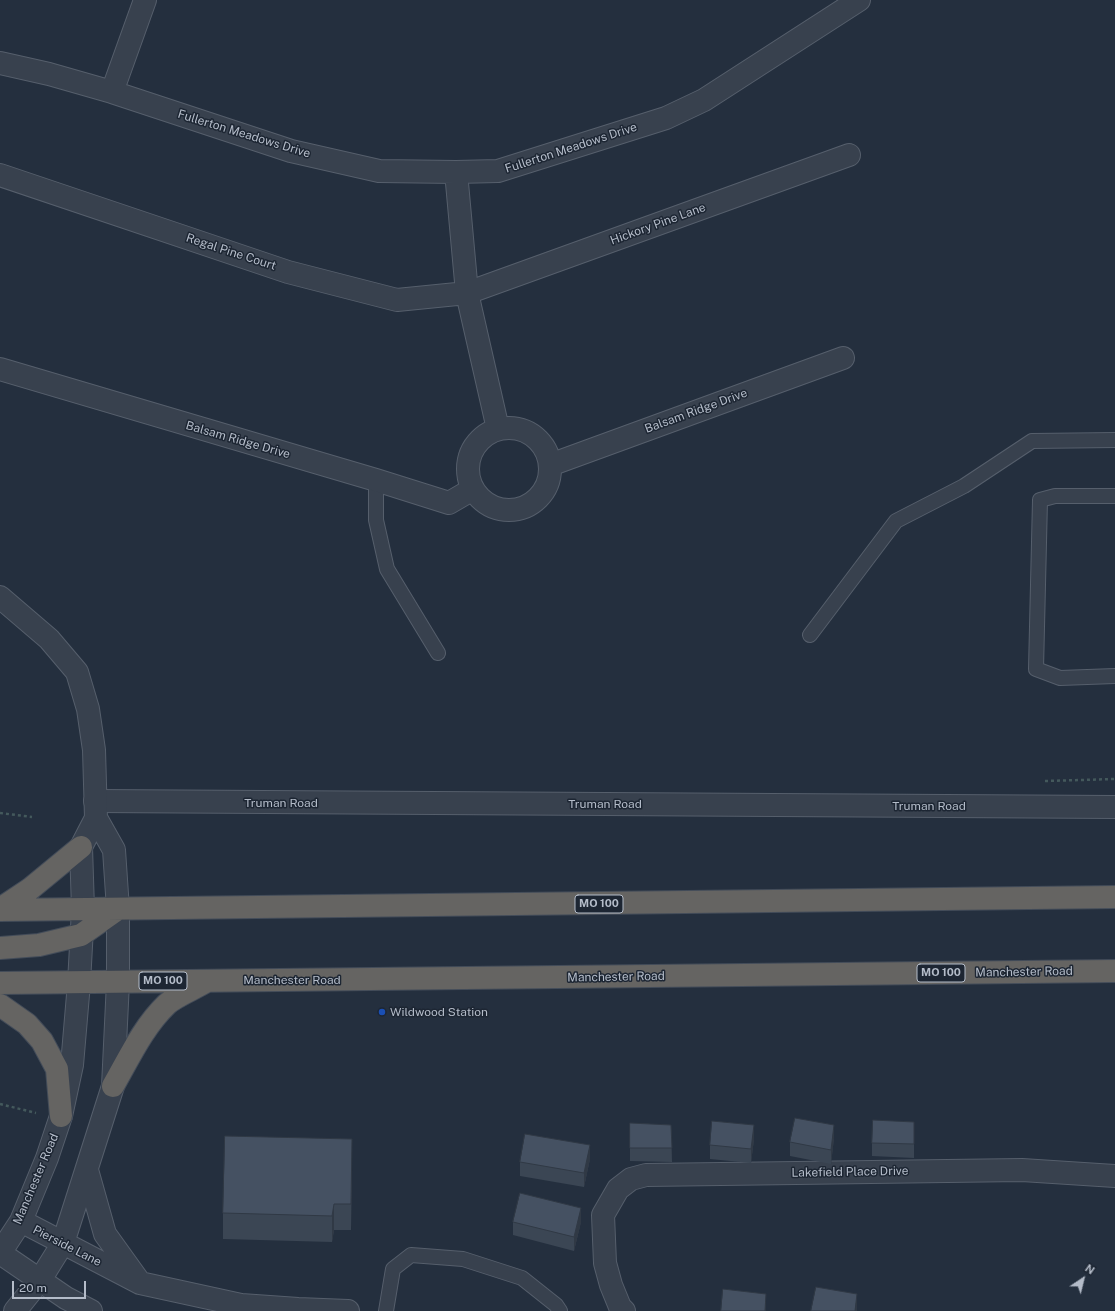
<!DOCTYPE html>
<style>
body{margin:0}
#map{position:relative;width:1115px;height:1311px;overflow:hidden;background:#242f3e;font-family:"Public Sans",sans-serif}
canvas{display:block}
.north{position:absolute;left:1063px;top:1259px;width:40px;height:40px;-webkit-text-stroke:3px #1d2633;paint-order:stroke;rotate:35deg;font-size:11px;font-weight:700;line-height:16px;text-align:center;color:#b4bcc9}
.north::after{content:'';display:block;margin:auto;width:14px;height:18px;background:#b4bcc9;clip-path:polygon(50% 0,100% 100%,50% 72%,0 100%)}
.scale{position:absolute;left:12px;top:1281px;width:74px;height:18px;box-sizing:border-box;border:2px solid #b4bcc9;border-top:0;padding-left:5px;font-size:12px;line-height:14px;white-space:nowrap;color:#b4bcc9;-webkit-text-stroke:3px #1d2633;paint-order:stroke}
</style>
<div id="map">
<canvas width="1115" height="1311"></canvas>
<div class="north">N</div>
<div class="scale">20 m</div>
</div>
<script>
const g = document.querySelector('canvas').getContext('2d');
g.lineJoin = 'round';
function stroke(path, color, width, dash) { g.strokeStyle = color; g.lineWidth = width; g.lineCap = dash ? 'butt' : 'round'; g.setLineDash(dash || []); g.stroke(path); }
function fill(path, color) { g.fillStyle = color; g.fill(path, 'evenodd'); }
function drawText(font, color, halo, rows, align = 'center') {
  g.font = font + ' "Public Sans",sans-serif'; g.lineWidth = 3; g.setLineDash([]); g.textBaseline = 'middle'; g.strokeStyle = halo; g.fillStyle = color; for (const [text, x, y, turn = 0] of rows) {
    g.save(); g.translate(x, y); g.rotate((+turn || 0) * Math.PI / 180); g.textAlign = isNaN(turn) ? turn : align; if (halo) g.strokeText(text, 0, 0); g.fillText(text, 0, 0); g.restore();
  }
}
const service = new Path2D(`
 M376 480V520L387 569 438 653
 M1115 496H1055L1040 500 1036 669 1060 678 1115 676
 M810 635 896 521 964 486 1032 441 1115 440
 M386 1311 393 1269 411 1255 463 1259 522 1278 556 1305 560 1311`);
const minor = new Path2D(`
 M0 63 49 74 112 92 291 151 379 171 456 172 498 171 666 118 704 100 859 0
 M112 92 145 0
 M456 172 467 293 498 429
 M0 175 288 272 397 300 467 293 849 155
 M0 369 376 480 449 503 473 489
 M468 469a41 41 0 1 1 82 0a41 41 0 1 1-82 0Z
 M550 465 843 358
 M95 801 1115 807
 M624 1311 620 1307 611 1285 605 1263 603 1215 618 1189 631 1179 646 1175 1022 1170 1115 1176`);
const tertiary = new Path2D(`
 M0 597 49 639 77 672 88 709 94 750 96 818 114 850 118 909V982L113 1086 63 1243 40 1280 15 1311
 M87 1170 105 1234 138 1280
 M21 1221 140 1283 241 1305 298 1309 348 1311
 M0 1253 21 1221 47 1158 61 1116 72 1065 79 983 83 909 81 847 96 818
 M0 1253 66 1298 91 1311`);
const trunk = new Path2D(`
 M0 909 30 889 81 847
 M0 910 1115 897
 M0 948 39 945 81 935 118 909
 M0 983 1115 971
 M0 1005 27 1024 42 1041 57 1069 61 1116
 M113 1086C129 1058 143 1027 167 1004 176 996 196 988 207 981`);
stroke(service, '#565f6c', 16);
stroke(minor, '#565f6c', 24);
stroke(tertiary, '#565f6c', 24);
stroke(trunk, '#434c59', 24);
stroke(new Path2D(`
 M1045 781 1115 779
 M0 813 32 817
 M0 1104 36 1113`), '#44595c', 2.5, [3, 3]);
stroke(service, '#38414e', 14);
stroke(minor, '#38414e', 22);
stroke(tertiary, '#38414e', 22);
stroke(trunk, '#656462', 22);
fill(new Path2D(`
 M630 1123 671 1125 672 1162 630 1161Z
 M914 1136V1158L872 1156V1143Z
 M834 1138 831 1164 790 1156V1142Z
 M754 1139 751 1163 710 1159V1145Z
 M590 1159 584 1187 520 1176V1162Z
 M352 1165 351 1230H334L332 1242 223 1239V1213Z
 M513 1222H581L574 1251 513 1235Z`), '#3b4654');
fill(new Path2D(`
 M754 1125V1139L751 1163V1149Z
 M834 1125V1138L831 1164V1150Z
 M352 1139V1165L351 1230V1204Z
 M590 1145V1159L584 1187V1173Z
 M334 1204V1230L332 1242V1216Z
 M581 1208V1222L574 1251V1237Z
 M766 1294V1311H765Z
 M857 1294V1311H855Z`), '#303945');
const building = new Path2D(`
 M795 1118 834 1125 831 1150 790 1142Z
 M873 1120 914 1122V1144L872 1143Z
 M712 1121 754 1125 751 1149 710 1145Z
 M630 1123 671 1125 672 1148H630Z
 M525 1134 590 1145 584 1173 520 1162Z
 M225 1136 352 1139 351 1204H334L332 1216 223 1213Z
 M520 1193 581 1208 574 1237 513 1222Z
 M816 1287 857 1294 855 1311H811Z
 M723 1289 766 1294 765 1311H721Z`);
fill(building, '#455162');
stroke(building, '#303945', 1);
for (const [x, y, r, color] of [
 [382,1012,4,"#1a4fb4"]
]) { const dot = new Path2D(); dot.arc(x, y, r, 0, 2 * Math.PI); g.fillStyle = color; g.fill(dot); stroke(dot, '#1d2633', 1.5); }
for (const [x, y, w] of [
 [599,904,48],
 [941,973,48],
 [163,981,48]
]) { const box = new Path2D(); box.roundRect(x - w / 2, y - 9, w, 18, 3); g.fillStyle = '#1d2633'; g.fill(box); stroke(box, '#b4bcc9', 1); }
drawText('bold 11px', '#b4bcc9', null, [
 ["MO 100",599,904],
 ["MO 100",941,973],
 ["MO 100",163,981]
]);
drawText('12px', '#b4bcc9', '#1d2633', [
 ["Fullerton Meadows Drive",244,134,17],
 ["Fullerton Meadows Drive",571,148,-18],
 ["Hickory Pine Lane",658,224,-20],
 ["Regal Pine Court",231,252,18],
 ["Balsam Ridge Drive",696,411,-20],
 ["Balsam Ridge Drive",238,440,16],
 ["Truman Road",281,803],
 ["Truman Road",605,804],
 ["Truman Road",929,806],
 ["Manchester Road",1024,972,-1],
 ["Manchester Road",616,977,-1],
 ["Manchester Road",292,980],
 ["Lakefield Place Drive",850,1172,-1],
 ["Manchester Road",36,1179,-67],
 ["Pierside Lane",67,1246,27]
]);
drawText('12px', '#b4bcc9', '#1d2633', [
 ["Wildwood Station",390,1012]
], 'left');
</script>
